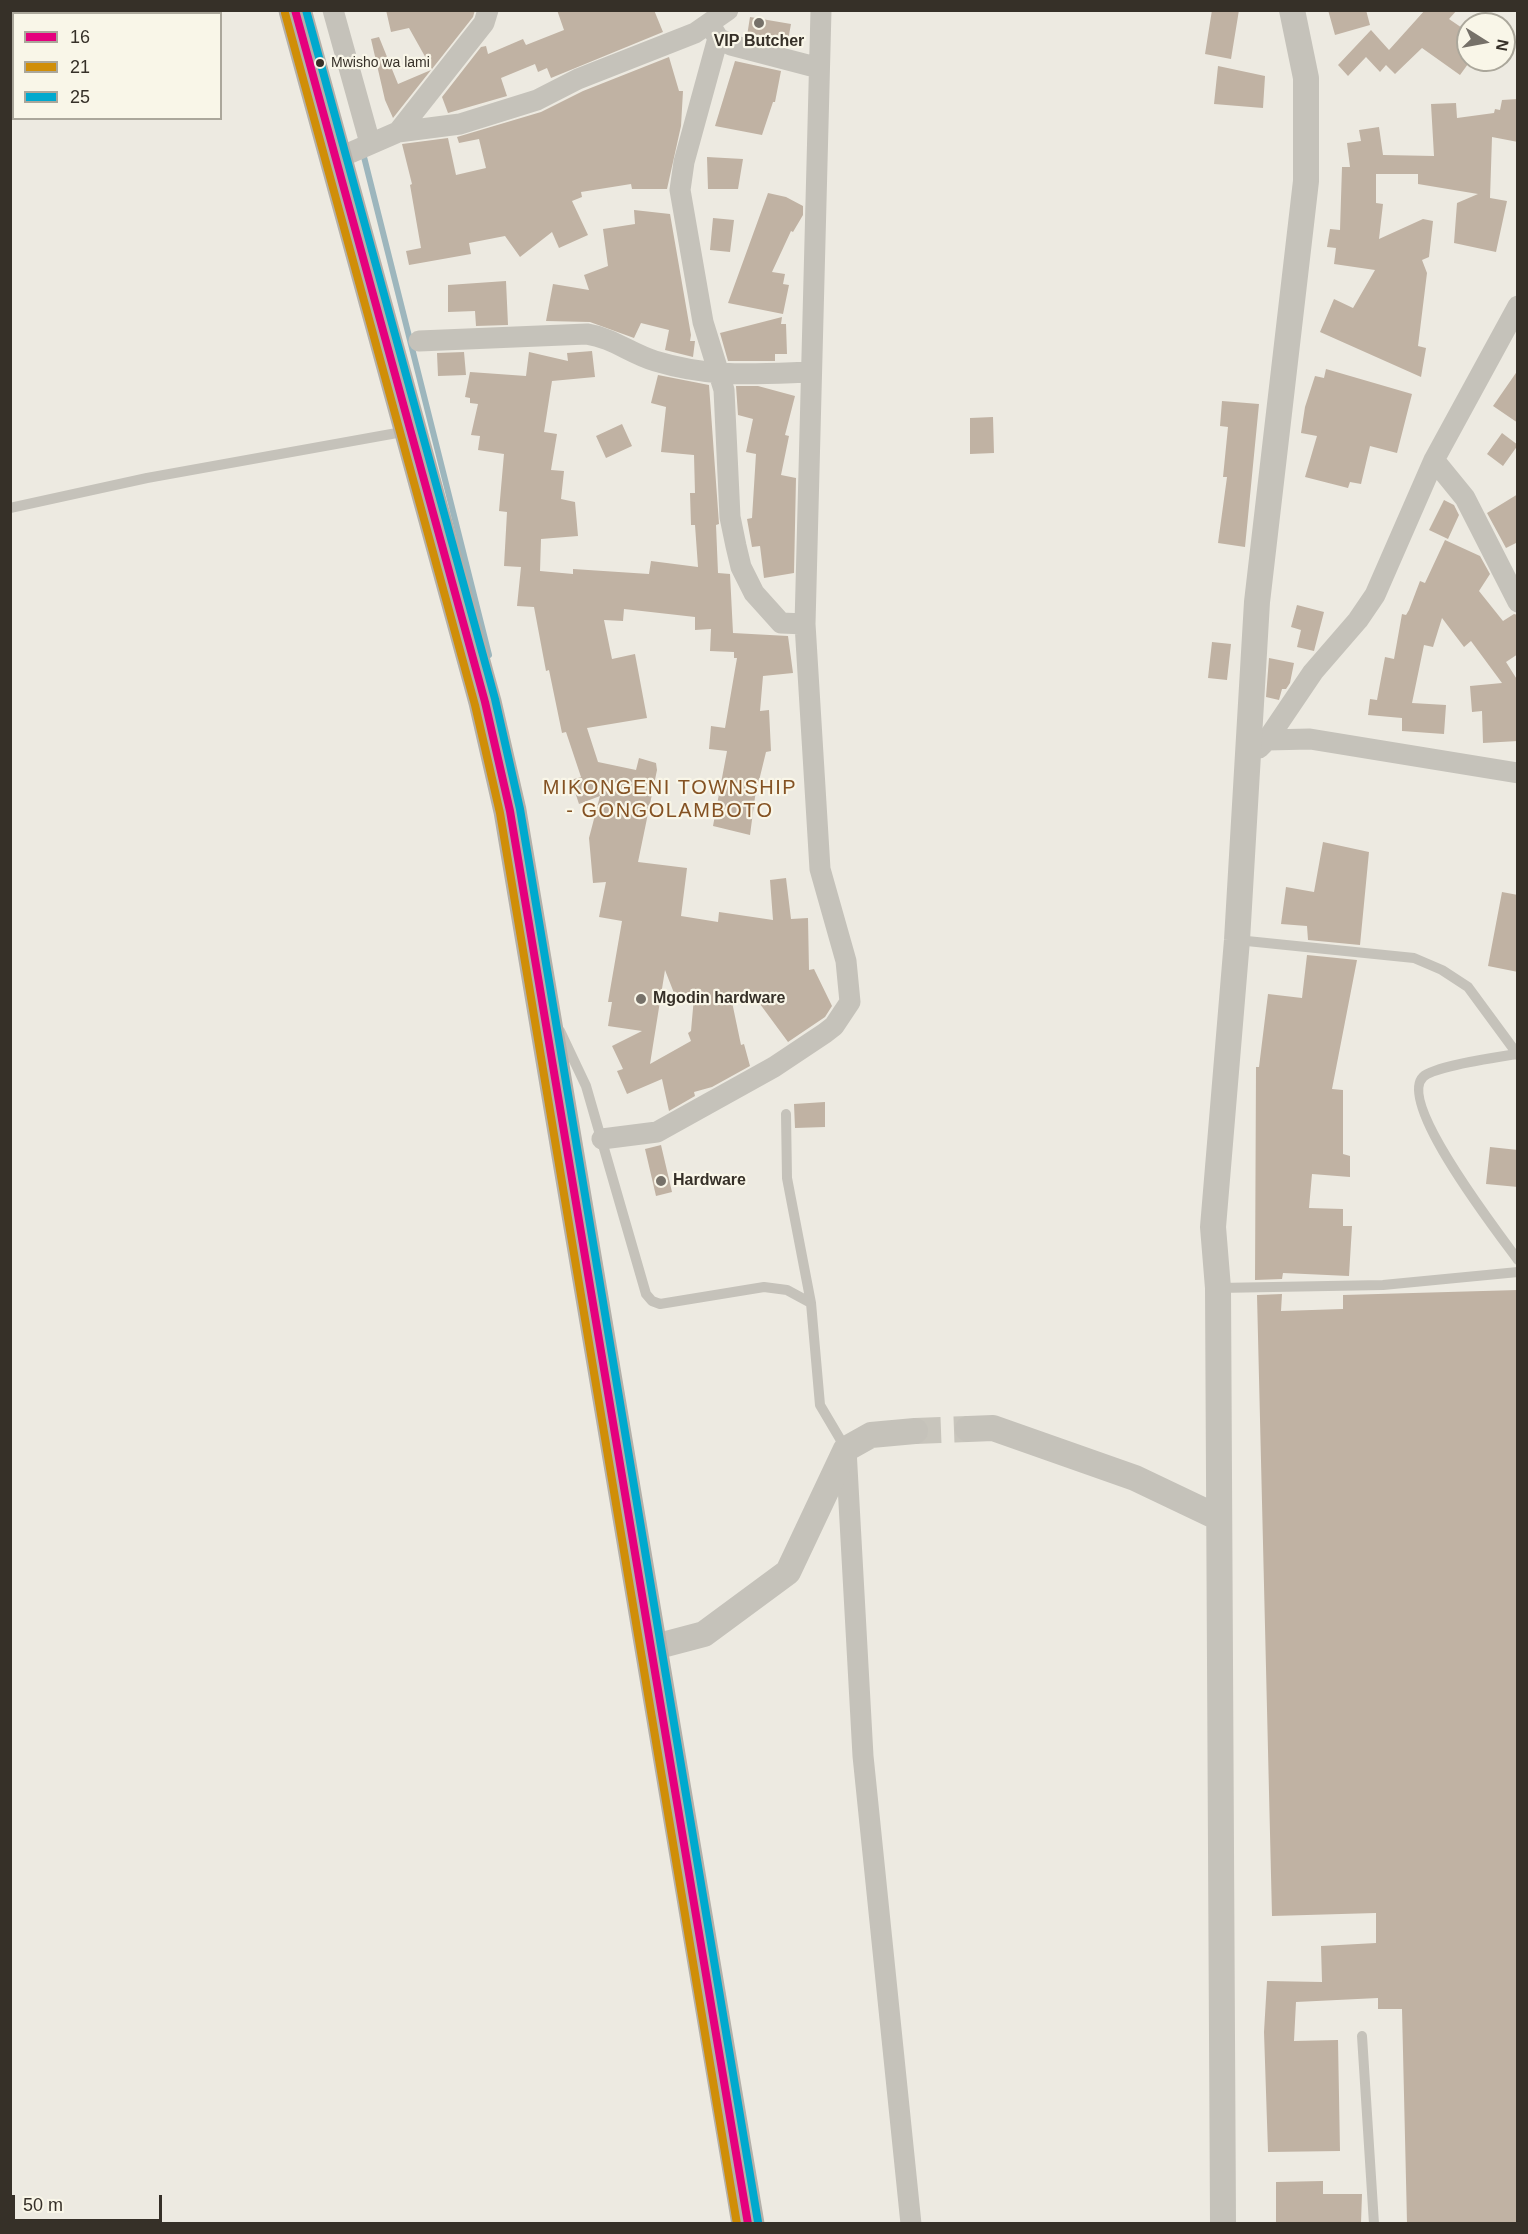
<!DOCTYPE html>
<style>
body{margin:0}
#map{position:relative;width:1528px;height:2234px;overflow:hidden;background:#edeae1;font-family:Arial,sans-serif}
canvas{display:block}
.frame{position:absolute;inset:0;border:12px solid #363028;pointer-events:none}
.legend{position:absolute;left:12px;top:12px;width:210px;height:108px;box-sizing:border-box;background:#f9f6e8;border:2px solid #aba79b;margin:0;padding:8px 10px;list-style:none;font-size:18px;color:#363028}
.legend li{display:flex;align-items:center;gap:12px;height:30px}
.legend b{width:30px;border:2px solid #aba79b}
.north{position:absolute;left:1456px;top:12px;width:60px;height:60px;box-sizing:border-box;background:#f9f6e8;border:2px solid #aba79b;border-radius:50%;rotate:101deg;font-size:16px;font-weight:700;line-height:24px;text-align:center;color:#363028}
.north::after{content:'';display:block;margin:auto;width:21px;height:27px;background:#767169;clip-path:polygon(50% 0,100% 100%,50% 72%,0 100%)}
.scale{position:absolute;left:12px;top:2195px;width:150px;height:27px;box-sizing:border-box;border:3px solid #363028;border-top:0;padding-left:8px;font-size:18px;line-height:21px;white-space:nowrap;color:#363028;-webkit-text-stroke:4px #f9f6e8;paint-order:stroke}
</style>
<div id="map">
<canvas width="1528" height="2234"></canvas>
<div class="frame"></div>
<ul class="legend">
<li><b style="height:8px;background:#e5007d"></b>16</li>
<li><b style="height:8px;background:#d08e08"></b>21</li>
<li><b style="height:8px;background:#00a9ce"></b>25</li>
</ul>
<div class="north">N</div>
<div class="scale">50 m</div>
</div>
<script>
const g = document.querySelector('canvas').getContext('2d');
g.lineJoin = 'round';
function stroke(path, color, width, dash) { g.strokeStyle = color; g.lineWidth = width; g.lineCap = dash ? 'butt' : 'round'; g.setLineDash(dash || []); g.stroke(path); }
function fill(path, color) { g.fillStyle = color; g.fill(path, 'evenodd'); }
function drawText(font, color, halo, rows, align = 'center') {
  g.font = font + ' Arial,sans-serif'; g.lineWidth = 4.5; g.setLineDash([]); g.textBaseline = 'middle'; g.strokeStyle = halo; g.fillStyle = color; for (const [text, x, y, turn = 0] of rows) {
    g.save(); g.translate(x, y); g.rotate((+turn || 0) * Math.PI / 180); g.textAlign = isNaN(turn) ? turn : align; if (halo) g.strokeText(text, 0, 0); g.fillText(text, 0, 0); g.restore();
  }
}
stroke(new Path2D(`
 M363 153 489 655`), '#9db6bd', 6);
fill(new Path2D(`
 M386 10H475L473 17 432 69 409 28 391 32Z
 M557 10H654L663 32 551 78 547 68 538 72 535 64 501 78 507 96 448 113 442 97 481 47 486 46 488 54 523 39 526 45 564 30Z
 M1212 10H1239L1231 59 1205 54Z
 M1328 10H1366L1370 25 1335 35Z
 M1425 10H1457L1449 19 1468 32V64L1460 75 1422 48 1395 74 1386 65 1380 72 1366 57 1348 76 1338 65 1371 30 1389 50Z
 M750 17 791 24 787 46 747 36Z
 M379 37 398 84 431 70 393 118 385 100 371 39Z
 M669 57 679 91H683L681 126 667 189H632L631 184 581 192 582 197 572 201 588 235 559 248 552 232 520 257 505 236 469 243 471 254 409 265 406 251 421 248 410 185 412 184 402 144 448 138 456 175 486 168 479 139 459 143 457 137 541 112 583 91Z
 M735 61 781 71 775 102H773L762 135 715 126Z
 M1218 66 1265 76 1263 108 1214 104Z
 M1518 99V142L1492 137 1490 198 1507 201 1496 252 1454 243 1457 203 1478 194 1418 184V174H1376V203L1383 204 1379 239 1423 219 1433 221 1429 257 1422 260 1427 273 1418 346 1426 348 1421 377 1320 332 1334 299 1353 308 1375 270 1334 264 1336 248 1327 247 1330 229 1340 230 1342 167H1350L1347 143 1361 141 1359 130 1379 127 1383 155 1434 156 1431 104 1456 103 1457 118 1494 113 1495 109 1500 110 1502 100Z
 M707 157 743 159 738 189H708Z
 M768 193 786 197 803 206V215L793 232 791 231 772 272 785 274 783 284 789 285 783 314 728 303Z
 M634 210 670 214 691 335 690 341H695L693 357 665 350 669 330 641 323 634 338 590 322 546 321 553 284 589 290 584 275 608 266 603 229 635 224Z
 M713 218 734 220 730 252 710 250Z
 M506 281 508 325 476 326 475 311 448 312V285Z
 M782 317 781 324H786L787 354H775V361H728L720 333Z
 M592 351 595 377 552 381 544 432 557 434 551 470 564 471 561 499 575 502 578 536 541 539 540 571 573 574V569L649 574 651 561 698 567 695 525H691L690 493H695L694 455 661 452 666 407 651 403 658 375 709 385 719 524 716 525 718 573 730 574 733 633 788 636 793 673 763 676 760 711 769 710 771 751 766 752 755 797 750 835 713 826 727 751 709 749 711 726 725 728 737 658H734V652L710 651 711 629 695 630V617L624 609 623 621 604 620 612 659 635 654 647 718 587 728 598 762 636 770 639 758 656 763 657 770 638 862 687 868 681 916 718 922 719 912 773 920 770 880 786 878 791 919 808 918 809 970 814 969 832 1006 825 1017 788 1042 760 1004 732 1002 741 1045 744 1044 750 1066 712 1087 694 1092 695 1096 669 1111 662 1079 627 1094 617 1071 623 1069 612 1046 642 1031 608 1026 612 1002H608L622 921 599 917 606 882 593 883 589 838 600 796 579 804 571 780 581 777 566 732 562 733 549 670 546 671 534 607 517 606 521 567 504 566 507 512 499 511 504 454 478 450 480 436 471 435 478 404 470 403V398L465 397 470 372 526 376 529 352 568 361 567 353ZM665 970 674 993 694 997 691 1031 688 1033 691 1041 650 1064Z
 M464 352 466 375 438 376 437 353Z
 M1326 369 1412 394 1397 453 1370 446 1361 484 1350 482 1348 488 1305 477 1317 436 1301 433 1305 407 1315 376 1324 378Z
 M1518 370V423L1493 406Z
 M736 386H758L795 396 785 435 789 436 781 475 796 478 794 573 764 578 760 546 752 547 747 519 752 518 756 454 746 452 753 419 738 415Z
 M1222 401 1259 404 1245 547 1218 543 1227 477H1223L1228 427 1220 426Z
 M993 417 994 453 970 454V418Z
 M622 424 632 446 606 458 596 436Z
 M1502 433 1518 445 1503 466 1487 454Z
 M1518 494V542L1506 548 1487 513Z
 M1444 500 1454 505 1459 515 1448 539 1429 530Z
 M1445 540 1480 556 1490 574 1479 591 1503 621 1514 614 1518 615V654L1506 662 1518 681V741L1483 743 1482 711 1472 712 1470 686 1502 683 1471 641 1464 647 1442 618 1433 647 1424 645 1412 703 1446 705 1444 734 1402 731V718L1368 715 1370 699 1377 700 1385 657 1394 659 1402 614 1406 615 1409 610 1420 581 1425 583Z
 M1297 605 1324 612 1314 651 1297 647 1301 630 1291 627Z
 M1212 642 1231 644 1227 680 1208 678Z
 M1269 658 1294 663 1290 683 1286 689H1282L1279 700 1266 697Z
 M1323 842 1369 852 1360 945 1308 940 1307 926 1281 924 1286 887 1314 892Z
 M1502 892 1518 895V972L1488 966Z
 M1307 955 1357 960 1332 1089 1343 1090V1154L1350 1156V1177L1312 1174 1309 1208 1343 1209V1226H1352L1349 1276 1283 1273 1282 1279 1255 1280 1256 1067H1259L1268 994 1302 998Z
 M825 1102V1127L795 1128 794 1104Z
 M661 1145 672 1192 656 1196 645 1149Z
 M1490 1147 1518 1150V1187L1486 1184Z
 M1518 1290V2223H1407L1402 2009H1378V1998L1296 2002 1294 2041 1338 2040 1340 2151 1268 2152 1264 2032 1267 1981 1322 1982 1321 1946 1376 1943V1913L1272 1916 1257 1295 1282 1294 1281 1311 1343 1309V1295Z
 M1323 2181V2194H1362L1361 2223H1276V2182Z`), '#c0b2a3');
stroke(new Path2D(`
 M915 1431 968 1429`), '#c8c5bc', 26, [26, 13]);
stroke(new Path2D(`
 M10 508 147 478 408 431
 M1237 940 1414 958 1442 970 1468 987 1518 1055
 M560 1031 586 1086 646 1294 652 1301 660 1304 764 1287 787 1290 811 1303
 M1517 1054C1499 1057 1434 1066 1423 1077 1397 1103 1499 1234 1518 1260
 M786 1114 787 1178 811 1303 820 1405 846 1449
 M1218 1288 1383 1285 1518 1272
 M1362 2036 1374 2224
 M10 2223 11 2224`), '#c5c2ba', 10);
stroke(new Path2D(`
 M333 10 370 143
 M712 28 718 38 731 45 819 68
 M718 38 684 162 680 190 703 322 724 390 730 517 736 546 741 567 754 593 781 623 805 624
 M398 132 460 124 537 100 578 79 695 33 728 10
 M336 159 398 132 484 23 488 10
 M419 341 587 334C613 338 631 354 655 361 711 378 753 374 810 372
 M1434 460 1465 498 1518 602
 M1267 740 1313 672 1358 620 1375 595 1434 460 1518 306
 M1259 748 1267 740 1310 739 1518 773
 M602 1139 657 1132 774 1067 825 1033 834 1026 850 1002 846 961 820 869 805 624 821 10
 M846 1449 863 1756 911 2224`), '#c5c2ba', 21);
stroke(new Path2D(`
 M968 1429 993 1428 1135 1478 1219 1518
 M651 1648 704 1634 788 1572 846 1449 871 1435 915 1431
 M1223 2224 1218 1288 1213 1227 1237 940 1257 602 1306 181V78L1292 10`), '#c5c2ba', 26);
stroke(new Path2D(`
 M295 10 485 702 510 811 748 2224`), '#b4b0a9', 33);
stroke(new Path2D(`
 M295 10 485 702 510 811 748 2224`), '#e5007d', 8);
stroke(new Path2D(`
 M285 13 475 705 500 813 737 2224`), '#d08e08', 8);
stroke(new Path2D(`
 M306 10 495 699 520 809 758 2222`), '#00a9ce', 8);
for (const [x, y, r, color] of [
 [759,23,6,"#767169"],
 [320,63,5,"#363028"],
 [641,999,6,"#767169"],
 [661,1181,6,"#767169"]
]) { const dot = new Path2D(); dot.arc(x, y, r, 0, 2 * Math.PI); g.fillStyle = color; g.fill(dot); stroke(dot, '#f9f6e8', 2); }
drawText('14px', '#363028', '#f9f6e8', [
 ["Mwisho wa lami",331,63]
], 'left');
drawText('bold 16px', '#363028', '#f9f6e8', [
 ["VIP Butcher",759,42,"center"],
 ["Mgodin hardware",653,999],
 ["Hardware",673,1181]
], 'left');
g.letterSpacing = '1.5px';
drawText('20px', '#845223', '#f9f6e8', [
 ["MIKONGENI TOWNSHIP",670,788],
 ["- GONGOLAMBOTO",670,811]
]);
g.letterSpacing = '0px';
</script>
